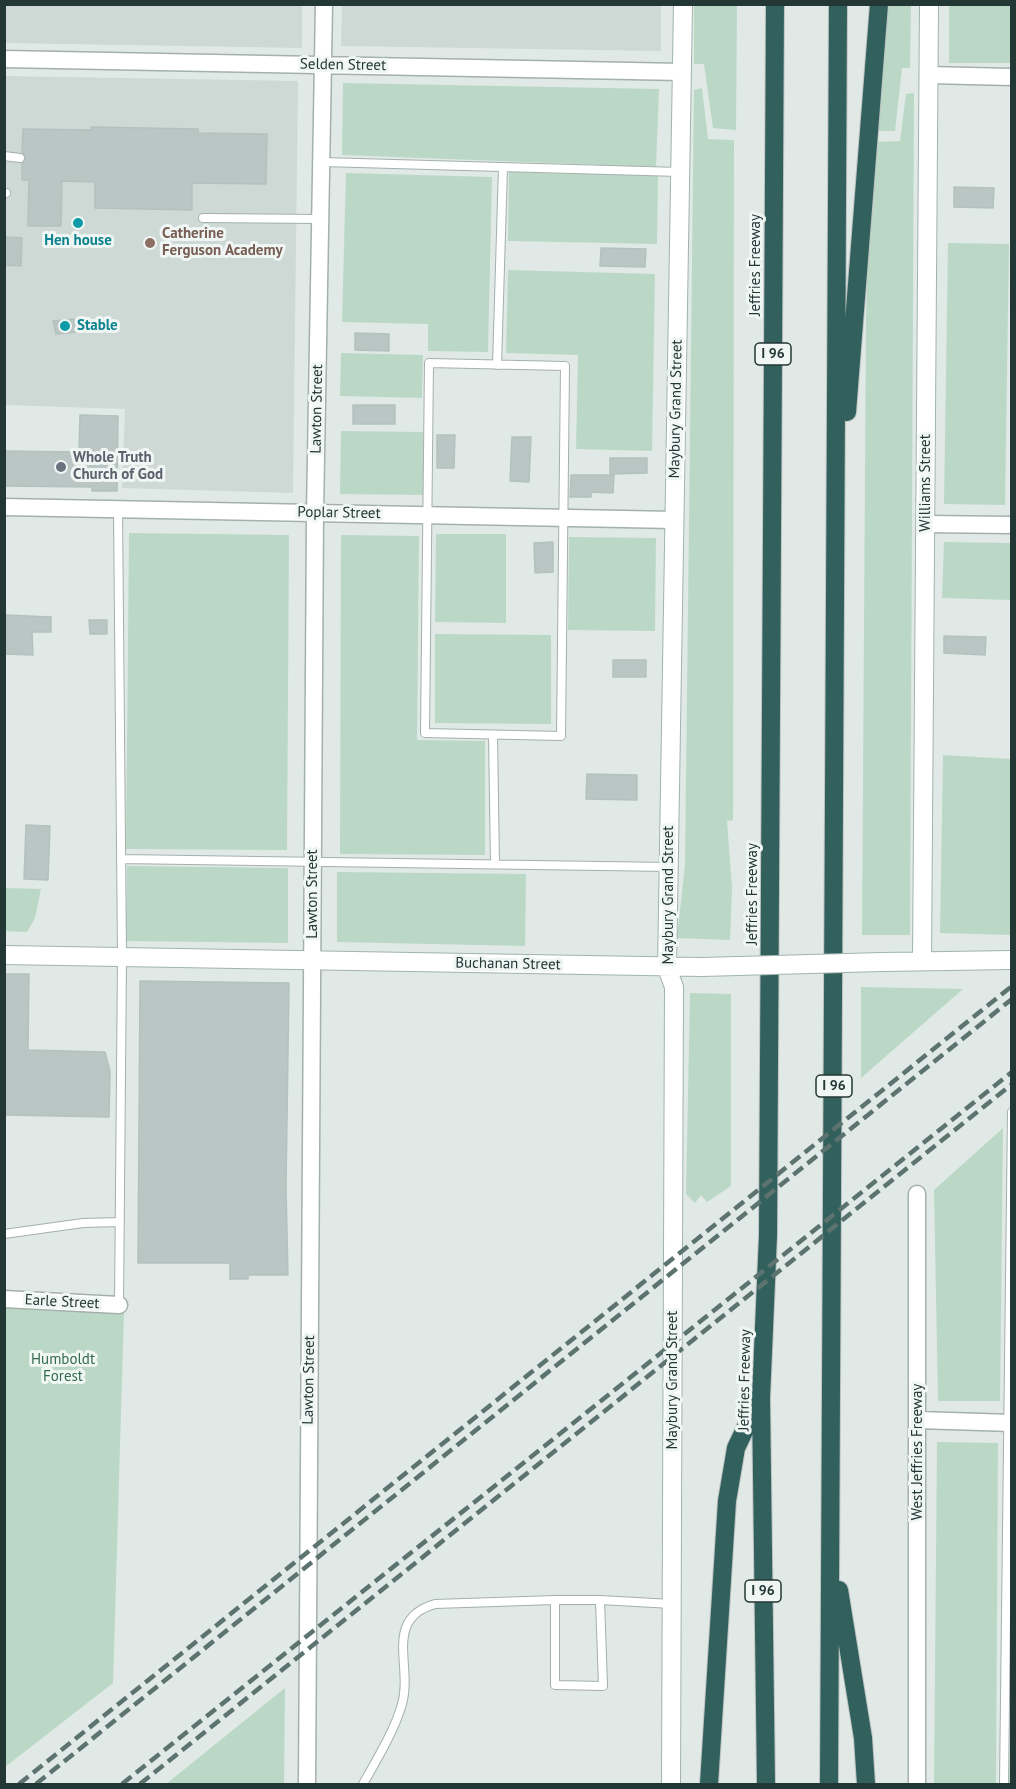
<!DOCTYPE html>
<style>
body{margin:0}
#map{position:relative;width:1016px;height:1789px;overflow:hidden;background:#e0e9e6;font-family:"PT Sans",sans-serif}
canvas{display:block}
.frame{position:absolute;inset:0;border:6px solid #233735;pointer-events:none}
</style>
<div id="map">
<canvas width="1016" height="1789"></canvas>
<div class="frame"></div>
</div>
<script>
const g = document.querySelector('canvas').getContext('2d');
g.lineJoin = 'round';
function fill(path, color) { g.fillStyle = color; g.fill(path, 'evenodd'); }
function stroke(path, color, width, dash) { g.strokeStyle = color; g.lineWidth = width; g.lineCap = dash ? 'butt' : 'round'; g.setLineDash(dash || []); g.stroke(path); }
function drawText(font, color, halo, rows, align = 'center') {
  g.font = font + ' "PT Sans",sans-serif'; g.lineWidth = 6; g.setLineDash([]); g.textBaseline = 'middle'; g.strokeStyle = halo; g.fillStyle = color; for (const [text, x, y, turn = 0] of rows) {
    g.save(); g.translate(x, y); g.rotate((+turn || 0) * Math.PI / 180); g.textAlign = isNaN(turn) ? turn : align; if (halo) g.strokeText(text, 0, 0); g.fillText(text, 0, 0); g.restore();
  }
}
fill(new Path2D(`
 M5 4 302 5V48L5 43Z
 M342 5H661V51L341 46Z
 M5 76 298 81 293 493 122 488 125 409 5 405Z`), '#ced9d5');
fill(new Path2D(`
 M694 5H737L736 130 713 128 704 64H694Z
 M885 5H911L910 68H902L895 131H876Z
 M949 5H1011V63H949Z
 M343 83 659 89 656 167 342 155Z
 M702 88 708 139 734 140 733 820 727 821 732 888 730 940 677 938 685 865 694 90Z
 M914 93 910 935H862L866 318 869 218 875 142 900 141 906 94Z
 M509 172 658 176 657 244 508 241Z
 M346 173 492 177 488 352 428 351V324L342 322Z
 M948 243 1009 244 1005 505 944 504Z
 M508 270 655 274 652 451 576 449 578 355 506 353Z
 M341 353 423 355 422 398 340 396Z
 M341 431 423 432V495L340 494Z
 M129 533 289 535 287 850 126 849Z
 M436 534H506V623L435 622Z
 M341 535 419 536 417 740 485 741V855L340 854Z
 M569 537 656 538 655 631 568 630Z
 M944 542 1011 543V600L942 598Z
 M435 634 551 635V724L435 723Z
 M1011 731V935L940 933 943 755 1010 759Z
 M127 866 288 868V943L126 941Z
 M337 872 526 874 525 946 337 942Z
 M5 888 41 889 35 918 27 932 5 931Z
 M861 987 963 989 861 1078Z
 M690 993 731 994V1186L707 1202 701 1195 695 1203 686 1194Z
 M1003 1128 1000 1401H938L934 1190Z
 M5 1307 124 1311 113 1683 5 1767Z
 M937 1442 998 1443 996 1784H934Z
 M1011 1474 1012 1784H1009Z
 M285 1688 284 1784H166Z`), '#bbd8c7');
const building = new Path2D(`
 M91 127 198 129V133L267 134 266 184 192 183V210L95 208V182L62 181 61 226H28L29 180H22V164L26 158 22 152 23 129 91 130Z
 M954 187 994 188 993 208 954 207Z
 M4 237 22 238 21 266 4 265Z
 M601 248 646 249 645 267 600 266Z
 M74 319 76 332 56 334 53 321Z
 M355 333 389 334V351L355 350Z
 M353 405H395V424H353Z
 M80 415 118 416 117 491H92V487L4 486V451L79 452Z
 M437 435H455L454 468H437Z
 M512 437H531L529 482 510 481Z
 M610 458H647V473L610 474Z
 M571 475H614L613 493 591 492V497H570Z
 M553 542V572L535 573 534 543Z
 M6 615 51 617V632H32L33 655 5 654Z
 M89 620H107V634H90Z
 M944 636 986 637 985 655 944 653Z
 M613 660H646V677H613Z
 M587 774 637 775V800L586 799Z
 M26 825 50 826 48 880 24 879Z
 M4 974H29L28 1050 105 1052 110 1071 109 1117 4 1115Z
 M140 981 289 983 286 1188 288 1275H248V1279H230V1263H138Z`);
fill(building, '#b9c6c3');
stroke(building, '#b3c2be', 1.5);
const lane = new Path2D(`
 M4 156 20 158
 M322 162 680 172
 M4 193H6
 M203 218 321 219
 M429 363 565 366 561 736 425 733Z
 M497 365 503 167
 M118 509 122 957 119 1305
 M493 735 495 864
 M121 859 669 867
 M4 1234 83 1223 120 1222
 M555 1600H600
 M363 1784C377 1759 394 1732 402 1704 413 1666 383 1619 435 1604L555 1600V1685L603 1686 600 1600 672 1604
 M1004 1784 1012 1112`);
const street = new Path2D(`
 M4 59 682 72
 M928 75 1012 77
 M4 507 674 520
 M926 524 1012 525
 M917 1194V1784
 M4 1299 119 1305
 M918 1420 1012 1423
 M307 1784 315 513 324 4`);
const secondary = new Path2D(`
 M4 955 702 967
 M922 961 929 4
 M882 962 1012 960
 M671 1784 674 987 667 968 683 4`);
const highway = new Path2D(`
 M847 412 879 4
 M839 1590 863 1738 866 1784
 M709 1784 727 1501 736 1448 758 1402
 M766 1784 761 1398 768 1235 775 4
 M829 1784 838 4`);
stroke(lane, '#a4b0ad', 10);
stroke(street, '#a4b0ad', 19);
stroke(secondary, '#a1b3af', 20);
stroke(highway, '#bdc3c2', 20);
stroke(lane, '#fff', 8);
stroke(street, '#fff', 16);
stroke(secondary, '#fff', 18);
stroke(highway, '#32605d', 18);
stroke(new Path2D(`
 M19 1784 1012 986
 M36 1784 1012 999
 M122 1784 1012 1072
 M140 1784 1012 1084`), '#5d7370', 4.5, [12, 6]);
const secondaryBridge = new Path2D(`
 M702 967 882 962`);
stroke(secondaryBridge, '#a1b3af', 20, []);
stroke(secondaryBridge, '#fff', 18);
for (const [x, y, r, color] of [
 [78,223,6,"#0f9aa8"],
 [150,243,6,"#8d6e63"],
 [65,326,6,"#0f9aa8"],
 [61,467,6,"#6b7280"]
]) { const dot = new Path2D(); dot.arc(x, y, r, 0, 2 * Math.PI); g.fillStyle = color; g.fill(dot); stroke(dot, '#f0f6f4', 2); }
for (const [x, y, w] of [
 [773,354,36],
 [834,1086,36],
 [763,1591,36]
]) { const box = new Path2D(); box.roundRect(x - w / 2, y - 11, w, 22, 4.5); g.fillStyle = '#f0f6f4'; g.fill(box); stroke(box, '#233735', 1.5); }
drawText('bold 14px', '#233735', null, [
 ["I 96",773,354],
 ["I 96",834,1086],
 ["I 96",763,1591]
]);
drawText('15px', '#233735', '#f0f6f4', [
 ["Selden Street",343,65,1],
 ["Jeffries Freeway",756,265,-90],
 ["Lawton Street",317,409,-89],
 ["Maybury Grand Street",676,409,-89],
 ["Williams Street",926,483,-90],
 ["Poplar Street",339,513,1],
 ["Lawton Street",313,894,-90],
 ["Jeffries Freeway",753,894,-90],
 ["Maybury Grand Street",669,895,-90],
 ["Buchanan Street",508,964,1],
 ["Earle Street",62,1302,3],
 ["Lawton Street",309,1380,-89],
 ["Maybury Grand Street",673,1380,-90],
 ["Jeffries Freeway",745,1380,-89],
 ["West Jeffries Freeway",918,1452,-90]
]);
drawText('bold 15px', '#785e54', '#f0f6f4', [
 ["Catherine",162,234],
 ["Ferguson Academy",162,251]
], 'left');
drawText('bold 15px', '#0d838f', '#f0f6f4', [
 ["Hen house",78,241],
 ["Stable",77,326,"left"]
]);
drawText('bold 15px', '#5b616d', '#f0f6f4', [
 ["Whole Truth",73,458],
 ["Church of God",73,475]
], 'left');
drawText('15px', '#32694f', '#f0f6f4', [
 ["Humboldt",63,1360],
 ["Forest",63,1377]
]);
</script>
